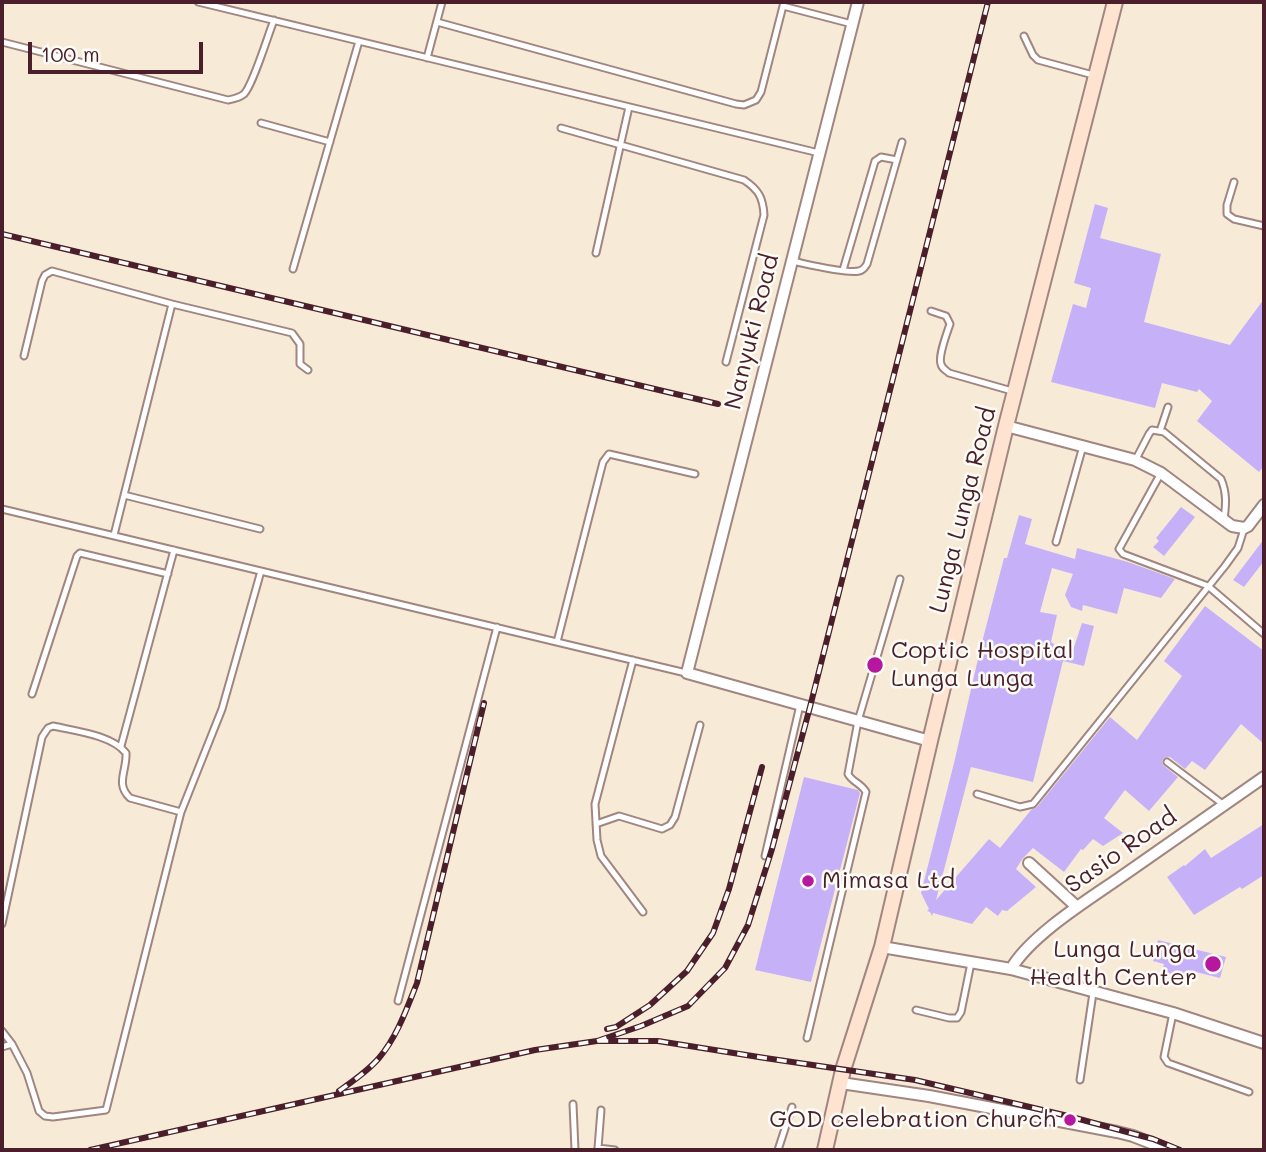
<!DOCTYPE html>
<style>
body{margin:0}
#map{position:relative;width:1266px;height:1152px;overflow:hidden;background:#f7ebd7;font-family:Mali,sans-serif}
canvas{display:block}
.frame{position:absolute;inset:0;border:4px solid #4a1f2b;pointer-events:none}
.scale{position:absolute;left:28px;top:42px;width:175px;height:32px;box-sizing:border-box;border:4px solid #4a1f2b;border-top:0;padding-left:9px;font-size:21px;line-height:24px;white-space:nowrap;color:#4a1f2b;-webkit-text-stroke:5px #fdfcf7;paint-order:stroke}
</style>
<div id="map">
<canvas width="1266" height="1152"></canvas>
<div class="frame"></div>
<div class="scale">100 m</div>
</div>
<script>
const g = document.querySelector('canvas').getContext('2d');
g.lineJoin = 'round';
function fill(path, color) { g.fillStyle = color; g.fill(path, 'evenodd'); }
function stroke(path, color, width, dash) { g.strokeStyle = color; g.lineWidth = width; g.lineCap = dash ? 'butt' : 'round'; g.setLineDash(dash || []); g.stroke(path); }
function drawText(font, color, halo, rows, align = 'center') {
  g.font = font + ' Mali,sans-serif'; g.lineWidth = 5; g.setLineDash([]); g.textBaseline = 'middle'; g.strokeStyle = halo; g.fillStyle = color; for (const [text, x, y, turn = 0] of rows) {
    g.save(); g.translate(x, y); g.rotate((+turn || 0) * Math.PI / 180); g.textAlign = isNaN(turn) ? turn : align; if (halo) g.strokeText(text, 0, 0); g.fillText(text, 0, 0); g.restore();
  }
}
fill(new Path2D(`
 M1095 204 1108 208 1100 238 1161 254 1144 322 1230 345 1264 299V466L1259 472 1197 421 1212 401 1199 389 1197 392 1162 383 1155 408 1051 382 1073 304 1086 308 1091 288 1074 283Z
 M1181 507 1195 517 1164 556 1153 547 1159 541 1156 538Z
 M1019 515 1032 519 1025 544 1075 559 1077 548 1128 562 1175 579 1161 598 1124 588 1117 614 1083 605 1082 611 1071 607 1065 595 1073 574 1052 568 1040 612 1057 615 1051 642 1054 644 1053 649 1072 653 1082 623 1094 626 1084 666 1063 661 1033 782 971 767 936 900 989 839 1000 848 1031 810 1037 807 1110 717 1137 740 1182 676 1164 661 1205 606 1264 651V744L1241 724 1205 770 1192 761 1185 769 1170 757 1164 758 1162 761 1163 765 1178 777 1149 811 1125 790 1104 818 1123 833 1103 846 1093 839 1083 850 1081 849 1064 872 1033 848 1023 858 1016 869 1036 887 1007 911 1002 910 998 916 986 907 972 924 933 913 932 916 930 912 927 911 929 909 921 893 954 763 981 646 1004 558H1007Z
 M1264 539V561L1244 587 1233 580Z
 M804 777 858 790 860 793 811 982 755 970Z
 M1264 824V875L1242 889 1240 887 1194 915 1167 877 1184 865 1185 866 1205 849 1211 858Z
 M1158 940 1226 957 1220 978 1188 970 1187 977 1162 972 1164 964 1153 961Z`), '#c6b1f9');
const lane = new Path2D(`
 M198 2 819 153
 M783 6 852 24
 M437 22 736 104 744 105 756 100 761 92 784 2
 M1024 36 1033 55 1038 60 1093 75
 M2 42 228 100C233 99 239 98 244 94 253 85 268 35 274 20
 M427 58 442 2
 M261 123 330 142
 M561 128 744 180C759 190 763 198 764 215L726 362
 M1234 182 1227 205V214L1234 219 1264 226
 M596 253 629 107
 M792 261C807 264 846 274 859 271 864 270 864 268 867 264L902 142
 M293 269 359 41
 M843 270 875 161 881 157 897 160
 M931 311 946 316 950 324C947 333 938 356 941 364 942 369 946 370 949 373L1012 391
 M24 356 42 281 45 275 52 271 172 304
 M1160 431 1168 407
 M1136 459 1149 434 1152 430 1164 432 1221 479C1227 493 1226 504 1224 520
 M1161 473 1119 549 1123 554 1208 586 1264 634
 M124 495 260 529
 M2 509 686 673
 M114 535 172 304 292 333 300 344V364L308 370
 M1056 542 1083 446
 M557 642 603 462 609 454 695 474
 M633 660 595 804 597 840 601 856 643 912
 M32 694 77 556 80 553 168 574
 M121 746 174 550
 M1167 762 1224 805
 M977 794 1020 807 1033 804 1225 566 1238 548 1244 529
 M596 824 619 816 662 829 670 825 675 817 700 725
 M765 856 800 705
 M2 924 42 737 48 728 53 726C75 731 112 735 126 753 127 771 115 784 130 798L181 812
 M398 1001 497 627
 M916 1010 949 1018H957L961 1012 971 963
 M1173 1013 1164 1057 1168 1063 1249 1092
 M2 1031 12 1044 27 1073 39 1111 45 1116 53 1117 106 1110 181 812 222 709 261 571
 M807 1038 866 792C861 783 852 782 848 774L858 721 900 579
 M2 1047 12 1044
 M1080 1080 1093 993
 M573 1104 575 1150
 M598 1148 601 1110
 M598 1148 615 1150
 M778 1150 792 1107`);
const street = new Path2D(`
 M858 2 687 673 930 741
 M1006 426 1135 460 1161 473 1232 526 1244 528 1248 526 1264 505
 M1029 863 1077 907
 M882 947 1011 969 1173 1013 1264 1043
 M1011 969C1030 936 1086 901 1118 879 1166 845 1215 811 1264 777
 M841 1083 929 1096 1117 1132 1133 1136 1169 1150`);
const secondary = new Path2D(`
 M825 1150 843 1070 882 947 930 741 1006 426 1115 2`);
stroke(lane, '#a08581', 9);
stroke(street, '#a08581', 14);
stroke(secondary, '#a08581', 18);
stroke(lane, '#fff', 5);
stroke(street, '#fff', 10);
stroke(secondary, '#fee3d1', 14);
const rail = new Path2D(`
 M2 234 718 404
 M607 1029 616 1027 650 1005 687 971 713 933 729 889 762 767
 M597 1041 641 1026 688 1006 725 968 748 925 772 849 810 707 988 2
 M339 1091C353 1081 368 1071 379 1058 397 1037 407 1008 417 983L484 703
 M90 1150 535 1050 597 1041H658L765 1058 915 1080 1068 1116 1153 1139 1180 1150`);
stroke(rail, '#4a1f2b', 6);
stroke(rail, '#fdfcf7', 3.5, [10]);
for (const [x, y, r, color] of [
 [875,665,9,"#b5179e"],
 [808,881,7,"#b5179e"],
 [1213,964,9,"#b5179e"],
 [1070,1120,7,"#b5179e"]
]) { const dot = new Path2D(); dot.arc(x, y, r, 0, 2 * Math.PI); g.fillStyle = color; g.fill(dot); stroke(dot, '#fdfcf7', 2.5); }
drawText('24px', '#4a1f2b', '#fdfcf7', [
 ["Nanyuki Road",752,332,-76],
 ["Lunga Lunga Road",963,510,-76],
 ["Sasio Road",1121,851,-35]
]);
drawText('24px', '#4a1f2b', '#fdfcf7', [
 ["Coptic Hospital",891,651],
 ["Lunga Lunga",891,679],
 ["Mimasa Ltd",822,881],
 ["Lunga Lunga",1197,950,"right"],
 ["Health Center",1197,978,"right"],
 ["GOD celebration church",1056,1120,"right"]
], 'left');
</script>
